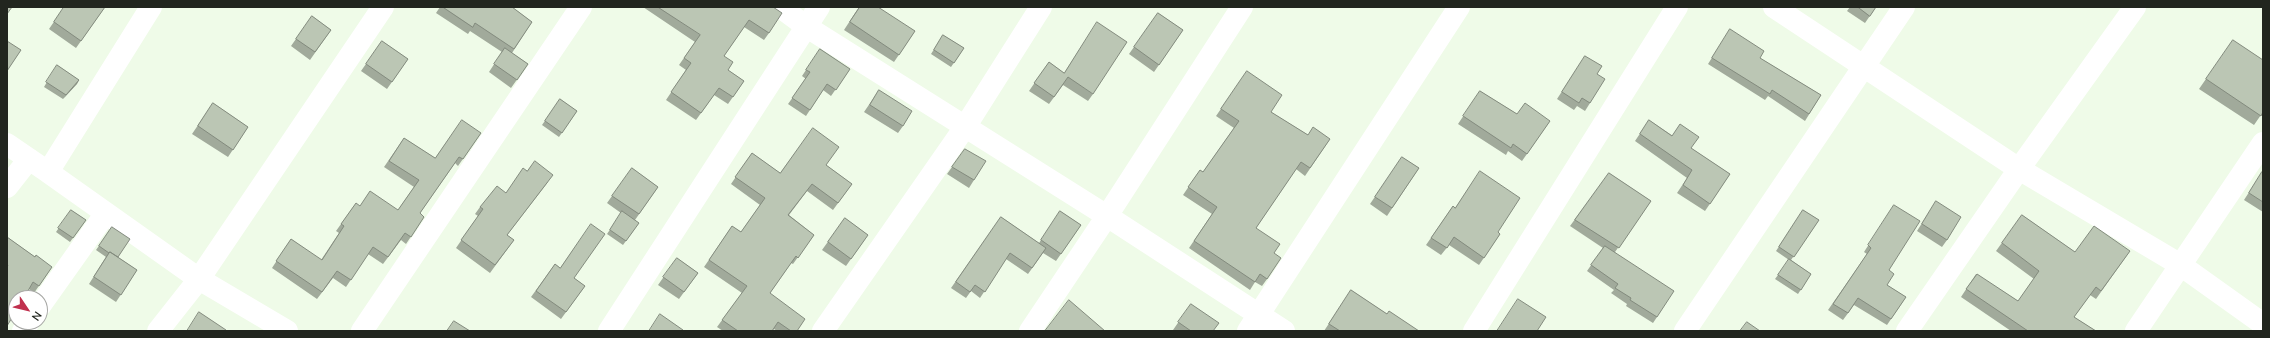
<!DOCTYPE html>
<style>
body{margin:0}
#map{position:relative;width:2270px;height:338px;overflow:hidden;background:#effbe8;font-family:Mulish,sans-serif}
canvas{display:block}
.frame{position:absolute;inset:0;border:8px solid #22261f;pointer-events:none}
.north{position:absolute;left:8px;top:290px;width:40px;height:40px;box-sizing:border-box;background:#fff;border:1px solid #a7a8a5;border-radius:50%;rotate:125deg;font-size:11px;font-weight:700;line-height:16px;text-align:center;color:#22261f}
.north::after{content:'';display:block;margin:auto;width:14px;height:18px;background:#c0304e;clip-path:polygon(50% 0,100% 100%,50% 72%,0 100%)}
</style>
<div id="map">
<canvas width="2270" height="338"></canvas>
<div class="frame"></div>
<div class="north">N</div>
</div>
<script>
const g = document.querySelector('canvas').getContext('2d');
g.lineJoin = 'round';
function stroke(path, color, width, dash) { g.strokeStyle = color; g.lineWidth = width; g.lineCap = dash ? 'butt' : 'round'; g.setLineDash(dash || []); g.stroke(path); }
function fill(path, color) { g.fillStyle = color; g.fill(path, 'evenodd'); }
stroke(new Path2D(`
 M151 7 48 172 199 279 158 331
 M780 7 807 27 1107 216 1284 331
 M1774 7 2019 169 2179 264 2263 324
 M7 144 48 172
 M7 187 29 159
 M40 306 106 213
 M23 331 29 322
 M287 331 199 279 383 7
 M362 331 581 7
 M609 331 819 7
 M823 331 965 127 1041 7
 M1030 331 1107 216 1242 7
 M1248 331 1459 7
 M1474 331 1677 7
 M1685 331 1904 7
 M1907 331 2019 169 2135 7
 M2136 331 2263 143`), '#fff', 22);
fill(new Path2D(`
 M64 7H105L76 48 49 29Z
 M440 7H512L532 22 512 53 528 64 511 88 489 72 502 52 470 31 468 34 436 13Z
 M643 7H773L769 33 764 40 744 27 724 56 728 70 744 81 728 104 714 95 696 120 666 100 686 70 679 65 695 42Z
 M859 7 915 31 894 62 844 30Z
 M1850 7H1876L1865 23 1847 11Z
 M1158 13 1183 30 1154 72 1129 54Z
 M312 16 331 30 310 60 291 46Z
 M1730 29 1760 58 1821 95 1805 121 1768 96 1765 100 1708 64Z
 M943 35 964 48 951 67 931 54Z
 M2233 40 2263 112 2254 125 2199 89Z
 M382 41 408 59 387 89 361 71Z
 M820 49 850 69 831 96 823 90 806 116 788 104 806 79 802 76Z
 M1585 56 1597 74 1590 103 1585 111 1577 106 1574 110 1557 99Z
 M1049 62 1093 94 1088 101 1063 85 1049 104 1029 91Z
 M57 65 79 80 63 99 44 87Z
 M1247 71 1271 112 1308 135 1330 139 1305 176 1296 169 1256 228 1274 253 1267 279 1262 286 1255 282 1250 290 1189 248 1212 214 1183 195 1200 170 1203 172 1234 128 1216 116Z
 M879 90 903 126 898 133 864 112Z
 M1480 91 1517 114 1550 121 1522 161 1508 151 1506 155 1458 124Z
 M560 99 577 111 559 137 542 125Z
 M213 103 248 127 228 157 192 134Z
 M1649 120 1730 174 1705 211 1677 193 1687 178 1635 141Z
 M481 133 458 166 455 163 420 213 424 217 406 244 401 240 383 264 368 254 346 287 333 278 317 299 272 268 291 239 321 260 339 233 336 231 356 203 359 206 398 210 414 187 384 167 404 138 435 158Z
 M965 149 974 180 969 188 947 174Z
 M752 153 780 173 826 165 852 184 833 210 807 191 789 215 814 235 793 264 791 263 770 293 797 331H777L774 329 772 331H723L717 327 742 293 704 267 732 226 741 232 760 205 731 184Z
 M1402 157 1419 168 1387 216 1370 204Z
 M632 168 658 187 635 220 639 223 623 245 607 234 621 213 607 203Z
 M527 171 548 182 507 235 514 240 490 273 456 248 478 216 475 214 480 207 506 193Z
 M2262 172 2263 173V212L2244 200Z
 M1609 173 1651 201 1615 252 1657 317 1653 323 1626 306 1627 304 1611 293 1614 290 1587 271 1603 248 1570 226Z
 M1936 201 1947 240 1942 247 1917 231Z
 M1894 205 1889 270 1887 285 1906 297 1887 325 1854 305 1843 320 1828 310 1867 254 1864 252Z
 M1453 206 1500 234 1479 265 1449 245 1441 255 1426 245Z
 M71 210 86 220 70 242 56 232Z
 M1803 210 1819 220 1791 260 1811 274 1798 294 1775 279 1789 260 1776 251Z
 M1060 211 1081 225 1056 261 1043 253 1028 274 1006 259 980 298 971 291 966 298 951 288 1001 217 1039 243Z
 M2022 215 2075 252 2130 251 2096 299 2090 295 2074 317 2096 331H2011L1961 297 1976 274 2018 301 2034 279 1996 251Z
 M845 218 868 235 846 266 822 250Z
 M112 227 118 257 137 270 116 302 89 284 106 257 96 250Z
 M7 237 35 257 52 267 34 293 29 289 7 326Z
 M677 258 698 273 679 299 658 285Z
 M555 264 585 286 561 319 531 297Z
 M1351 290 1387 314 1419 331H1324Z
 M1191 304 1214 331H1175L1173 330Z`), '#a1aa9b');
fill(new Path2D(`
 M79 80 77 84 63 99 66 95Z`), '#838b7e');
const building = new Path2D(`
 M7 7H12L7 14Z
 M64 7H105L81 41 54 22Z
 M443 7H512L532 22 514 49 475 23 473 27Z
 M658 7H773L782 13 769 33 749 20 724 56 733 62 728 70 744 81 733 97 719 88 701 113 671 92 691 63 684 58 700 35Z
 M860 7H878L915 31 899 55 850 22Z
 M1858 7H1876L1870 16Z
 M1158 13 1183 30 1159 65 1134 47Z
 M312 16 331 30 315 52 296 39Z
 M1097 22 1127 42 1093 94 1068 77 1054 97 1034 83 1049 62 1064 73Z
 M1730 29 1764 51 1760 58 1821 95 1809 114 1772 90 1770 94 1712 58Z
 M943 35 964 48 954 63 934 50Z
 M2233 40 2263 60V112L2261 116 2206 79Z
 M7 41 21 50 7 71Z
 M382 41 408 59 392 82 366 64Z
 M505 48 528 64 517 80 494 64Z
 M820 49 850 69 836 90 827 84 810 110 792 98 810 72 806 70Z
 M1585 56 1602 66 1597 74 1605 79 1590 103 1582 98 1579 103 1562 92Z
 M57 65 79 80 66 95 46 82Z
 M1247 71 1282 95 1271 112 1308 135 1313 127 1330 139 1310 168 1301 162 1256 228 1280 244 1274 253 1281 258 1267 279 1260 274 1255 282 1194 241 1217 207 1188 187 1200 170 1203 172 1239 121 1221 109Z
 M879 90 912 111 903 126 870 105Z
 M1480 91 1517 114 1525 103 1550 121 1527 154 1513 144 1511 148 1463 116Z
 M560 99 577 111 562 133 545 121Z
 M213 103 248 127 233 150 198 126Z
 M462 120 481 133 463 159 459 157 420 213 424 217 411 237 405 233 388 257 373 247 351 280 337 271 322 292 276 261 291 239 322 260 344 226 341 224 356 203 360 206 370 191 398 210 419 180 389 161 404 138 435 158Z
 M1649 120 1672 136 1680 124 1699 137 1691 148 1730 174 1710 204 1683 185 1692 170 1640 134Z
 M813 128 839 147 826 165 852 184 838 203 812 184 788 215 814 235 798 258 796 256 770 293 805 319 797 331H791L778 322 772 331H738L722 320 747 286 709 260 732 226 741 232 765 198 735 177 752 153 780 173Z
 M965 149 986 161 974 180 952 167Z
 M1402 157 1419 168 1392 208 1375 197Z
 M535 161 553 175 507 235 514 240 495 265 461 240 483 209 480 207 497 186 506 193 523 168 527 171Z
 M632 168 658 187 639 214 612 196Z
 M1480 171 1520 198 1498 232 1500 234 1484 258 1454 237 1447 248 1431 238 1453 206 1455 208Z
 M2262 172 2263 173V202L2249 193Z
 M1609 173 1651 201 1619 248 1575 220Z
 M1936 201 1961 217 1947 240 1922 224Z
 M1894 205 1920 221 1889 270 1894 274 1887 285 1906 297 1891 319 1858 298 1848 313 1833 304 1871 248 1868 245Z
 M71 210 86 220 73 238 58 228Z
 M1803 210 1819 220 1794 257 1779 247Z
 M622 211 639 223 626 241 610 230Z
 M1060 211 1081 225 1061 254 1041 240Z
 M2022 215 2075 252 2094 226 2130 251 2101 291 2096 287 2074 317 2096 331H2028L1966 289 1977 274 2018 301 2039 271 2002 243Z
 M1001 217 1046 248 1032 268 1010 253 985 292 975 285 970 292 956 282Z
 M845 218 868 235 851 259 828 242Z
 M591 224 605 234 574 278 585 286 566 312 536 291 555 264 560 268Z
 M112 227 130 239 118 257 110 252 109 253 99 246Z
 M7 237 35 257 36 255 52 267 39 286 33 282 24 298H16V311L7 326V267L8 265H7Z
 M1605 246 1674 291 1657 317 1630 300 1631 298 1615 288 1618 284 1591 265Z
 M110 252 137 270 121 295 94 277Z
 M677 258 698 273 684 292 663 277Z
 M1789 259 1811 274 1801 290 1778 275Z
 M1351 290 1387 314 1389 311 1419 331H1340L1329 324Z
 M1518 299 1546 317 1537 331H1497Z
 M1069 300 1105 331H1045Z
 M1191 304 1219 323 1213 331H1191L1178 322Z
 M199 312 226 330V331H187Z
 M660 314 683 330V331H649Z
 M454 321 470 331H447Z
 M1747 322 1760 331H1740Z`);
fill(building, '#bbc6b4');
stroke(building, '#838b7e', 1);
</script>
